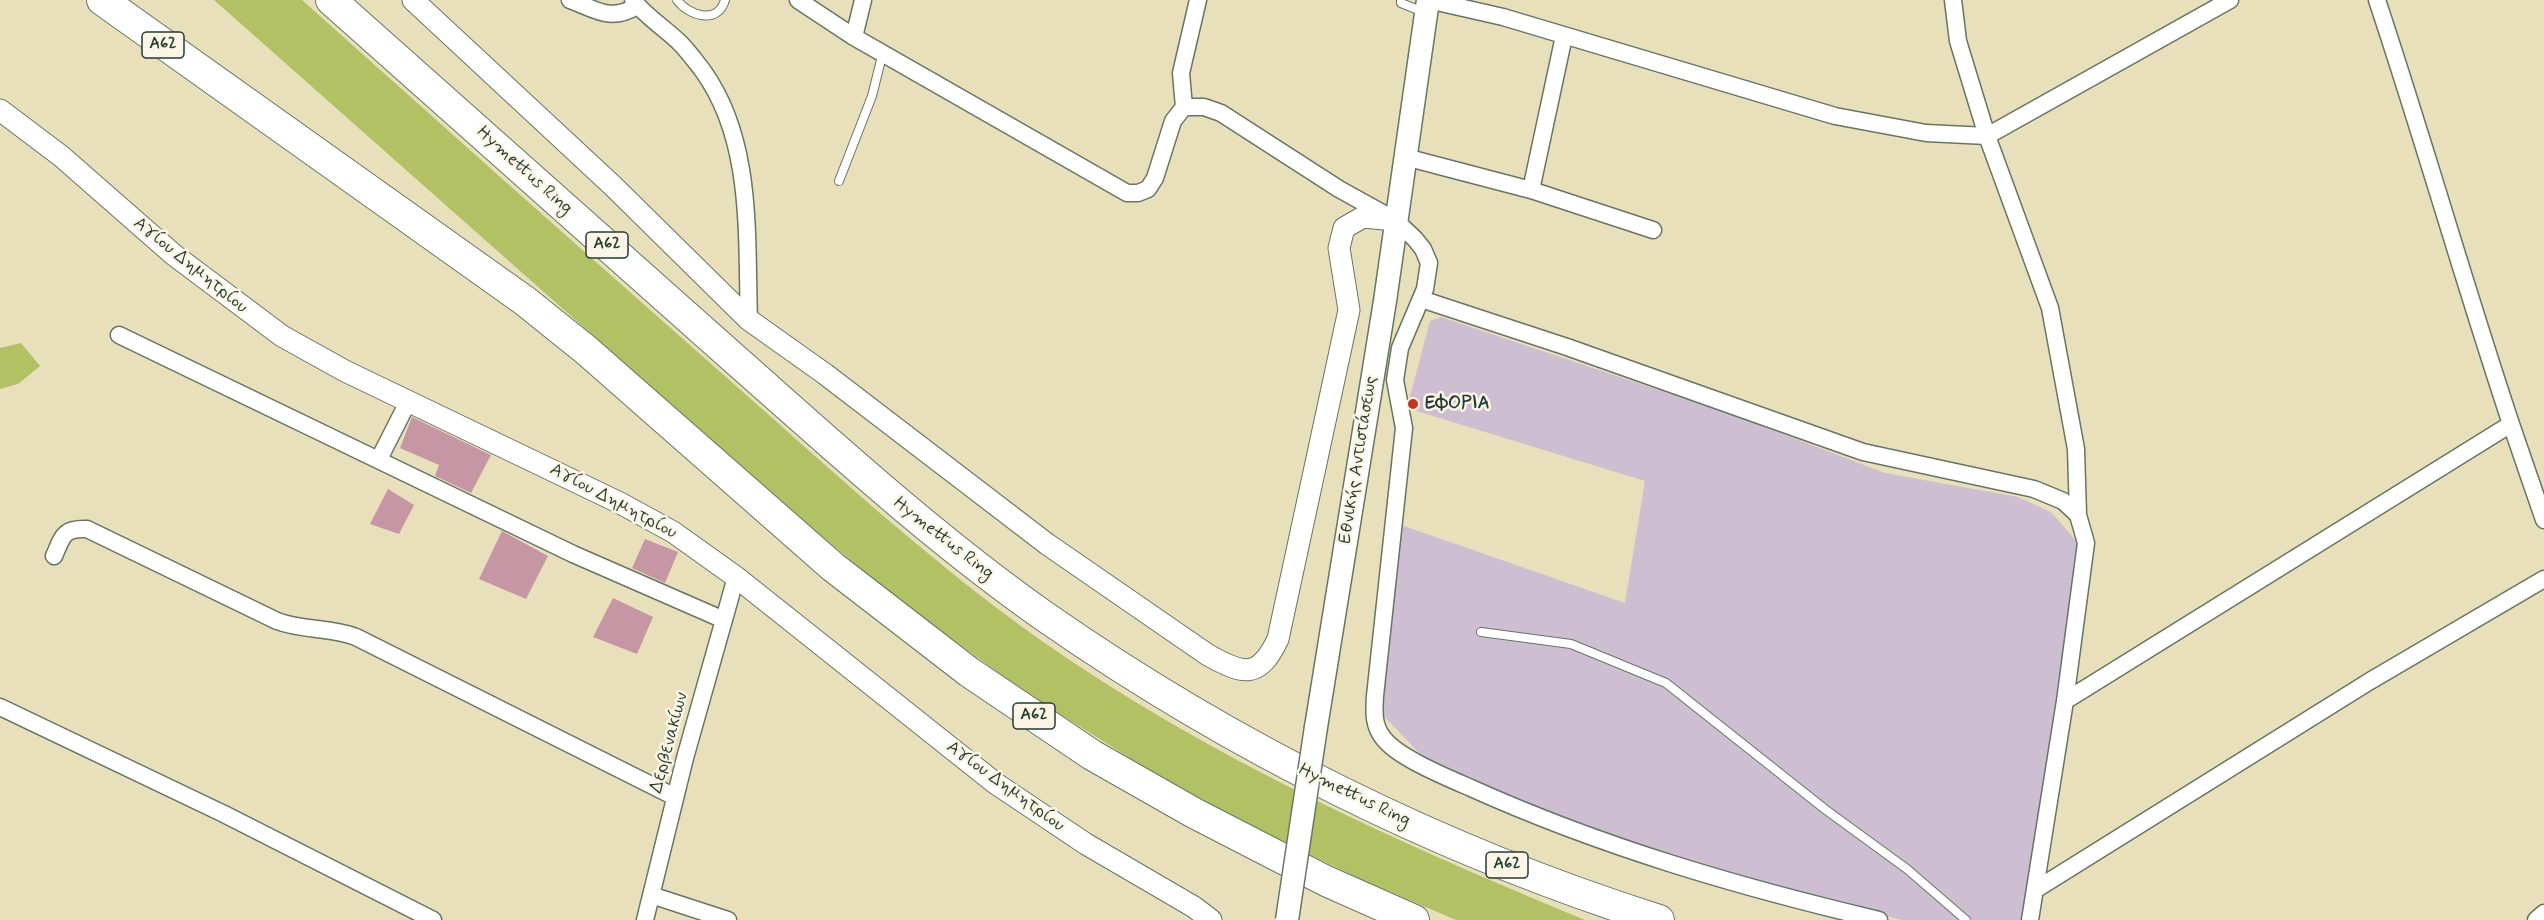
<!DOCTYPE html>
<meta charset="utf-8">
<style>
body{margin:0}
canvas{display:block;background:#e8e0bb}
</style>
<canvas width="2544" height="920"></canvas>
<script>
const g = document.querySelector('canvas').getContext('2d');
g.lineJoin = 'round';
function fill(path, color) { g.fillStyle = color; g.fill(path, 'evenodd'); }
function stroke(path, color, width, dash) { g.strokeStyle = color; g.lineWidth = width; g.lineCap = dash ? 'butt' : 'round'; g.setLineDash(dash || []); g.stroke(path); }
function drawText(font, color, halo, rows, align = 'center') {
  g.font = font + ' Mynerve,sans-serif'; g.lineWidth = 5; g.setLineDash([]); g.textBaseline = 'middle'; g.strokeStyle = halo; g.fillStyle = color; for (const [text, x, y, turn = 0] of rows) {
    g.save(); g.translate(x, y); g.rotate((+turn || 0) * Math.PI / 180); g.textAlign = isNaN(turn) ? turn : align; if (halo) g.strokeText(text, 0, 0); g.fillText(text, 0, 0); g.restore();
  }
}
fill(new Path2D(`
 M1441 317 1733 415 1885 473 2018 497 2051 512 2078 543 2028 893 2020 920H1902L1780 890 1602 834 1503 796 1426 760 1379 711 1401 525 1625 603 1645 481 1407 408 1430 321Z`), '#cdbed2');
fill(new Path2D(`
 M214 0H302C443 126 584 252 726 377 828 467 928 560 1039 639 1207 757 1396 842 1585 920H1456L1358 878 1243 822 1141 765 1023 691 897 598 798 517Z
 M21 343 40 366 18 384 0 389V348Z`), '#b1c164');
fill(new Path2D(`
 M412 417 491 455 471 493 435 476 439 465 400 448Z
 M388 489 414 505 399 534 370 524Z
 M502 531 548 556 526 599 479 579Z
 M645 539 678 552 665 583 632 568Z
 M613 598 653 617 637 654 593 637Z`), '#c796a4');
const service = new Path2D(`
 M677 0C689 16 718 25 725 0
 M1401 0V3L1426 13
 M839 181 872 96 883 52
 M1481 632 1571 644 1666 683 1826 810 1907 869 1966 920`);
const minor = new Path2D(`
 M570 0C597 10 610 22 637 6
 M633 0C646 17 665 28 680 43 688 51 696 62 703 71 754 142 746 238 749 320
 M798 0 854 37 1127 193H1138L1148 189 1155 178 1173 121 1184 107H1204L1221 113 1339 189 1395 220 1415 239 1423 249 1429 263 1425 289 1400 348 1395 380 1404 428 1375 696C1374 712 1373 726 1384 739 1399 758 1448 778 1471 788 1602 847 1739 887 1879 920
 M1428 0 1503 17 1835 116 1926 133 1987 136 2050 308 2076 449 2078 515
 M1953 0 1958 41 1987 136 2230 0
 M2377 0C2424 141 2464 283 2511 424
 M854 37 863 0
 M1184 107 1181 73 1198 0
 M1405 157 1531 190 1653 230
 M1531 190 1564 36
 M1421 299 1567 347 1863 452 2034 489 2063 501 2078 515 2086 543 2065 701 2030 920
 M119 335 573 554 724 620
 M379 459 408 402
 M54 556C63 536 63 528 87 529L277 621C303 631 331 627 356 637L675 797
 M2065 701 2511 424 2544 520
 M0 707 224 814 433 920
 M2035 890 2370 681 2544 579
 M651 895 728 920
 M645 920 685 758 736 577
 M2536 920 2544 913`);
const tertiary = new Path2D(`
 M413 0 613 186 749 320 825 374 1047 544 1208 655C1244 675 1259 679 1278 639L1349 310 1339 248 1344 228 1363 217 1395 220
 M0 110 61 156 174 255 282 336 345 371 620 503 673 532 736 577 995 783 1086 844 1194 907 1211 920`);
const secondary = new Path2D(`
 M1316 727 1385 301 1428 0`);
const motorway = new Path2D(`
 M102 0 525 301 586 350 833 567 969 672 1092 755 1194 813 1326 881 1414 920
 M331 0C464 118 597 236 729 354 832 445 932 537 1044 616 1232 747 1441 851 1659 920`);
stroke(service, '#657663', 10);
stroke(minor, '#657663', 19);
stroke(tertiary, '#657663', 23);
stroke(secondary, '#657663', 25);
stroke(motorway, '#657663', 32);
stroke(service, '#fff', 8);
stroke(minor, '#fff', 16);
stroke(tertiary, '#fff', 21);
stroke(secondary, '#fff', 22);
stroke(motorway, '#fff', 30);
const secondaryBridge = new Path2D(`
 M1287 920 1316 727`);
stroke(secondaryBridge, '#657663', 25, []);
stroke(secondaryBridge, '#fff', 22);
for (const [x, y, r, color] of [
 [1413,404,6,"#c8321e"]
]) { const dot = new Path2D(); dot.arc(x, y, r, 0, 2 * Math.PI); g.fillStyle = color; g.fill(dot); stroke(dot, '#fcf5e5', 2); }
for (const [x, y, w] of [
 [163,45,42],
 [607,245,42],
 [1034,716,42],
 [1507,865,42]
]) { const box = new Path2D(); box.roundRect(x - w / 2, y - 13, w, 26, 4.5); g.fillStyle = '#fcf5e5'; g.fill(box); stroke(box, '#1f3d34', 1.5); }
drawText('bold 16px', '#1f3d34', null, [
 ["Α62",163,45],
 ["Α62",607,245],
 ["Α62",1034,716],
 ["Α62",1507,865]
]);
drawText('18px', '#1f3d34', '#fcf5e5', [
 ["Hymettus Ring",524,171,42],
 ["Αγίου Δημητρίου",190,266,39],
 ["Εθνικής Αντιστάσεως",1359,460,-81],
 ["Αγίου Δημητρίου",613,502,28],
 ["Hymettus Ring",943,539,38],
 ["Δερβενακίων",670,743,-75],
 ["Αγίου Δημητρίου",1005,787,36],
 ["Hymettus Ring",1354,796,26]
]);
drawText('bold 18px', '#1f3d34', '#fcf5e5', [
 ["ΕΦΟΡΙΑ",1425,404]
], 'left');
</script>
